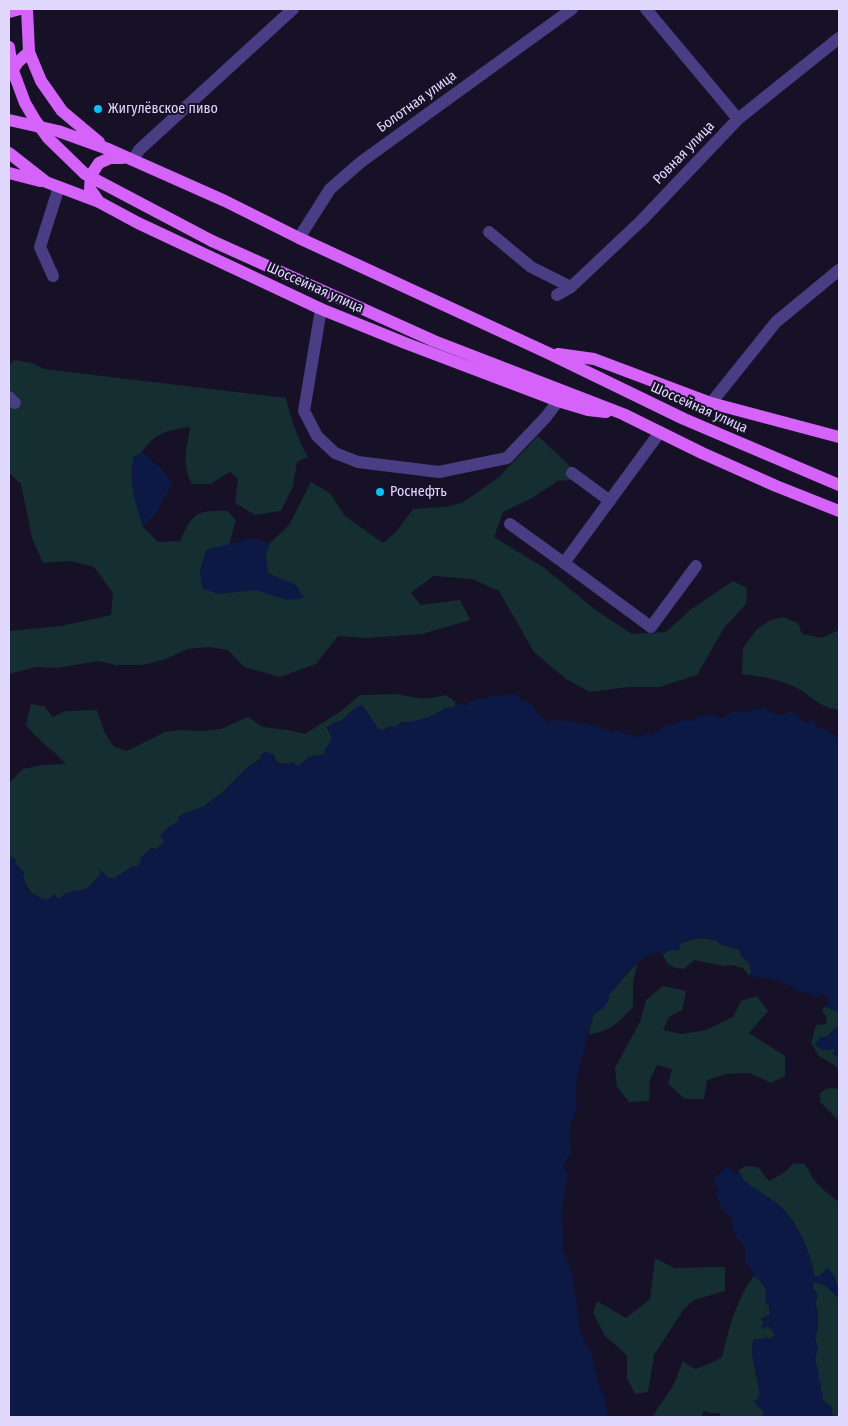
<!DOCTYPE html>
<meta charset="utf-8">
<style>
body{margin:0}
#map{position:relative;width:848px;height:1426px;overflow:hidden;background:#171127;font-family:"Fira Sans Condensed",sans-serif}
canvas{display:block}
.frame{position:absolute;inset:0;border:10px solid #e1d8fe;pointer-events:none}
</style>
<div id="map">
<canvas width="848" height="1426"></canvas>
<div class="frame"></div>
</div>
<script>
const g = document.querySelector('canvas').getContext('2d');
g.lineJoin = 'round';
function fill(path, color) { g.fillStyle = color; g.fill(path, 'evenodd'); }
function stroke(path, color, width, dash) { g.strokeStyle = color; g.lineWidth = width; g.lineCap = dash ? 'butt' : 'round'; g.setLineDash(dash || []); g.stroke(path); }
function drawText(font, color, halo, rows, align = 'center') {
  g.font = font + ' "Fira Sans Condensed",sans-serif'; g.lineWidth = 4; g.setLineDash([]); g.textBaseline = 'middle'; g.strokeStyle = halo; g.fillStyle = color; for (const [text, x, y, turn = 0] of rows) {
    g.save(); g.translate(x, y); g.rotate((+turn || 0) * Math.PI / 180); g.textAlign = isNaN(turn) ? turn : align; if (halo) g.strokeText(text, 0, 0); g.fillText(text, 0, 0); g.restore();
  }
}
fill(new Path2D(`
 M14 360 32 363 44 369 286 398C291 418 297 438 308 457L297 462 293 486 281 511 255 515 235 503 238 479 230 472 210 484H192C181 463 187 449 190 427 168 430 154 433 142 452L162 470 172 484 156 513 143 527 158 542 180 541C193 513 196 510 227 511L236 520 229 545 252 538 270 543 289 525 311 482 330 493 345 516 383 543 395 533 413 509 444 507 462 503 499 477 538 436 584 479 558 481 532 498 503 512 494 537 543 567 597 611 632 634 666 632 690 610 733 581 747 588 746 604 724 628 697 675 660 687H628L590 692 566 679 534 652 499 591 472 579 433 576 411 593 421 605 460 600 470 620 422 634 366 638 338 636 316 664 280 677 244 667 228 650 209 647 188 649 163 660 142 665H116L98 661 57 668 36 667 9 674V631L61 626 111 615 113 593 94 567 71 561 43 563 32 538 21 484 9 473V366Z
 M783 617 798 623 802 634 821 638 839 630V710C816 706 813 696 795 687 778 679 761 676 742 674L743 648 756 630 769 621Z
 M398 694C417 699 427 700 446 695L456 702 454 707 446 708 433 716 413 722H402L396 727H388L384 730 378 729 365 709 358 707 351 712 341 721H338L327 727 332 738 325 754 309 757 299 766C289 761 276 769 274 755L269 753 247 768 223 792 203 807 183 814 178 818V822L170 826 161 835 165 842 156 849 151 848 140 859 142 862 136 867 133 866 114 879 108 878 100 869 101 874 87 889 71 892 58 899 54 895 48 900C27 897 28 885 19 869 17 864 12 860 9 856V783L23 769 42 765 66 764C53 750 38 740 26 725L31 704 44 706 53 717 65 711 97 710 104 731 113 746 127 751 165 732 181 730 202 731 221 729 248 717 263 727 288 730 305 734 341 711 360 695Z
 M703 938 716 940 720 944 740 950V955L749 963 752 972 749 976 743 968 731 965 724 966 694 960 684 969C673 968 667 966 663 955 674 944 688 940 703 938Z
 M638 963 633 980V1007C618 1022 611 1032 589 1034L593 1015 608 1002 609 994C620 985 626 972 638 963Z
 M663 986 686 991 682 1010 669 1017 663 1030 681 1034 706 1030 733 1017 741 1001 757 996 768 1011 749 1033 785 1056V1076L771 1083 749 1073 726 1074 707 1080 704 1099H685L668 1084 672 1069 657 1065 650 1080 649 1101 629 1102 617 1087 615 1068 640 1022 646 1000Z
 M826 1006 828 1008 839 1011V1068L819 1056 811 1043 816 1025 826 1024 827 1018 822 1010Z
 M831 1088 839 1089V1121L820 1102V1094L825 1089Z
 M794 1163 804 1164C809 1169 811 1176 815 1181 820 1187 833 1198 839 1202V1290L833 1274 827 1269 819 1276H814C812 1256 798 1224 784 1210 780 1205 774 1202 769 1199 759 1193 750 1186 741 1178V1174L738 1171 745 1166 758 1167 769 1181 785 1172Z
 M655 1258 674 1268 725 1267V1291L694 1300 684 1309 654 1355 648 1392 635 1394 627 1378V1355L605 1336 593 1313 597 1301 626 1318 650 1299Z
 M754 1276C762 1280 769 1291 765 1300L769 1307 770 1314 761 1320 772 1329 775 1335 770 1339H755L752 1353 760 1394 756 1404 764 1412 763 1417H720V1413H711L707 1411 703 1412 702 1417H652L673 1386 683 1361 695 1369 709 1364 722 1357C729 1329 736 1299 754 1276Z
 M820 1282 829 1288 839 1299V1417H833L831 1407 822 1400 818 1379 815 1358 818 1349 815 1338 818 1327V1316L813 1287 814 1283Z`), '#142e31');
fill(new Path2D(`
 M142 452 162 470 172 484 156 513 143 527C135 503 129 483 133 457Z
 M252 538 270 543 266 555 268 573 296 585 304 598 287 600 256 590 218 594 202 588 200 570 206 550Z
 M513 694 517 695 524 702 527 699 540 716 548 722C560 716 600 726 612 732L617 730 639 738 648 732 652 735 665 726 685 720 693 721 698 717 713 714 720 719C727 715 733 709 742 713L764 708C769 710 774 715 779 715 784 716 782 714 786 713 796 709 800 718 806 723L813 720 816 723V727L818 729 822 727 839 738V1011L828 1008 826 1006 829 1002 823 993 815 997 812 994 797 991 790 986 775 980 749 976 752 971 749 963 740 955V950L720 944 716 940 703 938 687 940 681 943 679 950 666 951 663 955 657 952C646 956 635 963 627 972 621 979 617 987 609 994 608 1005 603 1009 593 1015L577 1077 575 1095 578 1104 570 1126 569 1138 572 1153 566 1160 564 1168 568 1174 562 1209 563 1250 572 1273 581 1334 592 1354 599 1386 604 1395 608 1417H9V856L16 860 15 863 24 872 23 878 28 891 43 899 48 900 54 894 59 899 66 893 87 889 101 874 99 868 108 878 114 879C118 874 127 872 133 866L136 867 141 862 139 860 151 848 156 849 165 843 160 835 170 826 178 822V818L183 814 203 807 223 792 247 768 261 760 260 757 265 751 274 755C274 765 285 767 292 762L299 766 309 757 325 754V750L332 738 327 728 338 721H342C348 715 353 708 362 705L378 729 384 730 391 726 396 727C406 720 420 722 431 716 439 713 445 707 454 707L456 702 466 706 467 702C482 698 497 695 513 694Z
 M837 1027 839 1032V1059L832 1053 835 1052 834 1048 829 1051 827 1049 823 1050 815 1045 819 1038 827 1036Z
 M725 1167 741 1174 742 1178C754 1190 772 1197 784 1210 787 1212 789 1216 791 1219 801 1237 812 1255 814 1276H820L828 1268C835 1276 839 1288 839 1299 832 1291 825 1282 814 1283L813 1287 818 1296 815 1305 818 1316V1327L815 1338 818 1349 815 1358 819 1375 818 1379 821 1383 820 1389 823 1393 822 1400 831 1407 833 1417H789L787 1416 785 1417H763L764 1412 754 1401 759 1398 760 1394 752 1353V1343L755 1339 760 1340 766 1337 770 1339 775 1335 769 1326 764 1329 760 1327 764 1323 761 1319 770 1314 769 1307 765 1300C769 1291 762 1280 754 1276L750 1267 744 1263 746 1253 744 1246 734 1234 731 1218 721 1208 715 1194 718 1191V1187L713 1185 716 1175H719Z`), '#0c1944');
stroke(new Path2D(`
 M646 9 738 119
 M133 160 139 150 293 9
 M489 232 531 267 571 287
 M299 238 330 189 361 162 572 9
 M53 276 40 247 59 187
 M557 295 571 287 642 220 738 119 839 38
 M321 309 304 411 317 436 335 453 358 462 439 472 507 458 546 417 558 401
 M9 397 15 403
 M711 403 776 322 839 270
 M660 432 564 563 651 627 696 566
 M572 473 610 501
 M510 524 564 563`), '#493d84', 12);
stroke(new Path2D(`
 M27 9 29 52 41 81 62 111 99 142
 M9 12 20 9
 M9 75 18 62 29 52
 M9 120 58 131 108 149 225 201 299 238 548 353 684 419 839 485
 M9 153 46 182 99 202 138 223 321 309 405 343 558 401 588 410 606 412
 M9 173 40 181
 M99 202 90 189 91 175 99 163 110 158H123
 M212 241 434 341 623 414 702 453 776 486 839 511
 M558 354 594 359 711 403 839 437`), '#d563fa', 12);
stroke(new Path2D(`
 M9 47 12 68 25 103 35 120 48 138 85 174 212 241`), '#d563fa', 12);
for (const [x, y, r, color] of [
 [98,109,5,"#0bc0f6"],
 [380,492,5,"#0bc0f6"]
]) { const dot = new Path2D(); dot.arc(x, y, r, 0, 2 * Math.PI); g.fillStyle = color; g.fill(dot); stroke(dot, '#171127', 2); }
drawText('14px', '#e1d8fe', '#171127', [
 ["Болотная улица",417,102,-36],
 ["Ровная улица",684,153,-46],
 ["Шоссейная улица",315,288,24],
 ["Шоссейная улица",699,408,24]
]);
drawText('14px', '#e1d8fe', '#171127', [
 ["Жигулёвское пиво",108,109],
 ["Роснефть",390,492]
], 'left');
</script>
